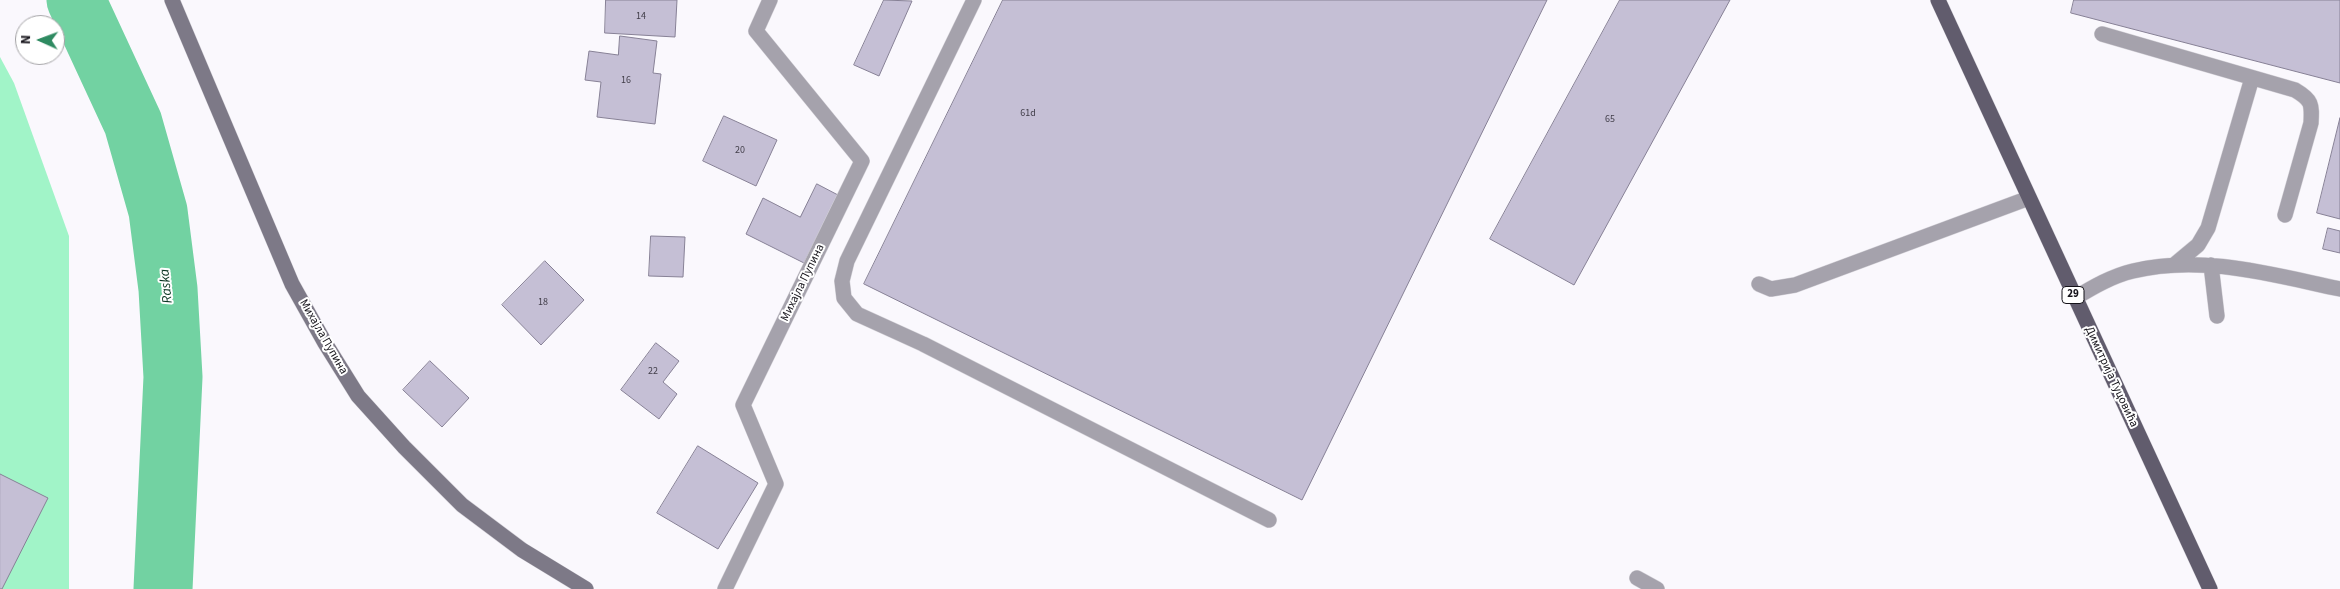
<!DOCTYPE html>
<meta charset="utf-8">
<style>
body{margin:0}
#map{position:relative;width:2340px;height:589px;overflow:hidden;background:#faf8fd;font-family:"Source Sans 3",sans-serif}
canvas{display:block}
.north{position:absolute;left:15px;top:15px;width:50px;height:50px;box-sizing:border-box;background:#fff;border:1px solid #a1a0a3;border-radius:50%;rotate:272deg;font-size:14px;font-weight:700;line-height:20px;text-align:center;color:#141219}
.north::after{content:'';display:block;margin:auto;width:18px;height:22px;background:#2e8a61;clip-path:polygon(50% 0,100% 100%,50% 72%,0 100%)}
</style>
<div id="map">
<canvas width="2340" height="589"></canvas>
<div class="north">N</div>
</div>
<script>
const g = document.querySelector('canvas').getContext('2d');
g.lineJoin = 'round';
function fill(path, color) { g.fillStyle = color; g.fill(path, 'evenodd'); }
function stroke(path, color, width, dash) { g.strokeStyle = color; g.lineWidth = width; g.lineCap = dash ? 'butt' : 'round'; g.setLineDash(dash || []); g.stroke(path); }
function drawText(font, color, halo, rows, align = 'center') {
  g.font = font + ' "Source Sans 3",sans-serif'; g.lineWidth = 4; g.setLineDash([]); g.textBaseline = 'middle'; g.strokeStyle = halo; g.fillStyle = color; for (const [text, x, y, turn = 0] of rows) {
    g.save(); g.translate(x, y); g.rotate((+turn || 0) * Math.PI / 180); g.textAlign = isNaN(turn) ? turn : align; if (halo) g.strokeText(text, 0, 0); g.fillText(text, 0, 0); g.restore();
  }
}
fill(new Path2D(`
 M0 57 14 83 69 236V589H0Z`), '#a1f4c8');
stroke(new Path2D(`
 M76 0 133 123 158 211 168 289 173 377 163 589`), '#72d2a2', 59);
const building = new Path2D(`
 M606 0H677L675 37 605 33Z
 M884 0 912 1 879 76 854 65Z
 M1003 0H1547L1302 500 864 284Z
 M1620 0H1730L1574 285 1490 239Z
 M2074 0H2340V83L2071 13Z
 M620 36 657 41 653 73 661 74 655 124 597 117 601 82 585 80 589 51 618 55Z
 M724 116 777 140 756 186 703 161Z
 M2340 118V219L2317 213Z
 M817 184 838 195 804 263 746 234 763 198 800 217Z
 M2328 228 2340 231V253L2323 249Z
 M651 236 685 237 683 277 649 276Z
 M545 261 584 300 541 345 502 305Z
 M656 343 679 361 663 382 677 394 659 419 621 390Z
 M430 361 469 398 442 427 403 390Z
 M698 446 758 483 718 549 657 513Z
 M0 474 48 498 2 589H0Z`);
fill(building, '#c5bfd5');
stroke(building, '#878196', 1);
const lane = new Path2D(`
 M974 0 847 261 842 281 844 298 857 314 923 344 1269 520
 M2102 34 2295 90C2312 100 2312 104 2311 123L2285 215
 M2174 265 2198 245 2208 228 2252 78
 M2211 265 2217 316
 M1759 284 1771 289 1795 285 2029 198
 M2075 298C2093 287 2112 276 2133 271 2202 254 2273 275 2340 289
 M1637 578 1657 589
 M725 589 776 484 743 405 862 161 756 31 770 0`);
const secondary = new Path2D(`
 M172 0 292 284 325 343 358 396 404 447 462 505 522 550 586 589`);
const primary = new Path2D(`
 M1938 0 2210 589`);
stroke(lane, '#d5d3d9', 16);
stroke(secondary, '#d5d3d9', 16);
stroke(primary, '#d5d3d9', 16);
stroke(lane, '#a5a2ac', 15);
stroke(secondary, '#7d7987', 15);
stroke(primary, '#615c6d', 15);
drawText('10px', '#403d48', null, [
 ["14",641,17],
 ["16",626,81],
 ["61d",1028,114],
 ["65",1610,120],
 ["20",740,151],
 ["18",543,303],
 ["22",653,372]
]);
for (const [x, y, w] of [
 [2073,295,22]
]) { const box = new Path2D(); box.roundRect(x - w / 2, y - 8.5, w, 17, 4); g.fillStyle = '#fff'; g.fill(box); stroke(box, '#141219', 1); }
drawText('bold 11px', '#141219', null, [
 ["29",2073,295]
]);
drawText('12px', '#141219', '#fff', [
 ["Михајла Пупина",803,283,-64],
 ["Михајла Пупина",323,337,60],
 ["Димитрија Туцовића",2111,377,65]
]);
drawText('italic 14px', '#0a3522', '#fff', [
 ["Raska",167,286,-96]
]);
</script>
